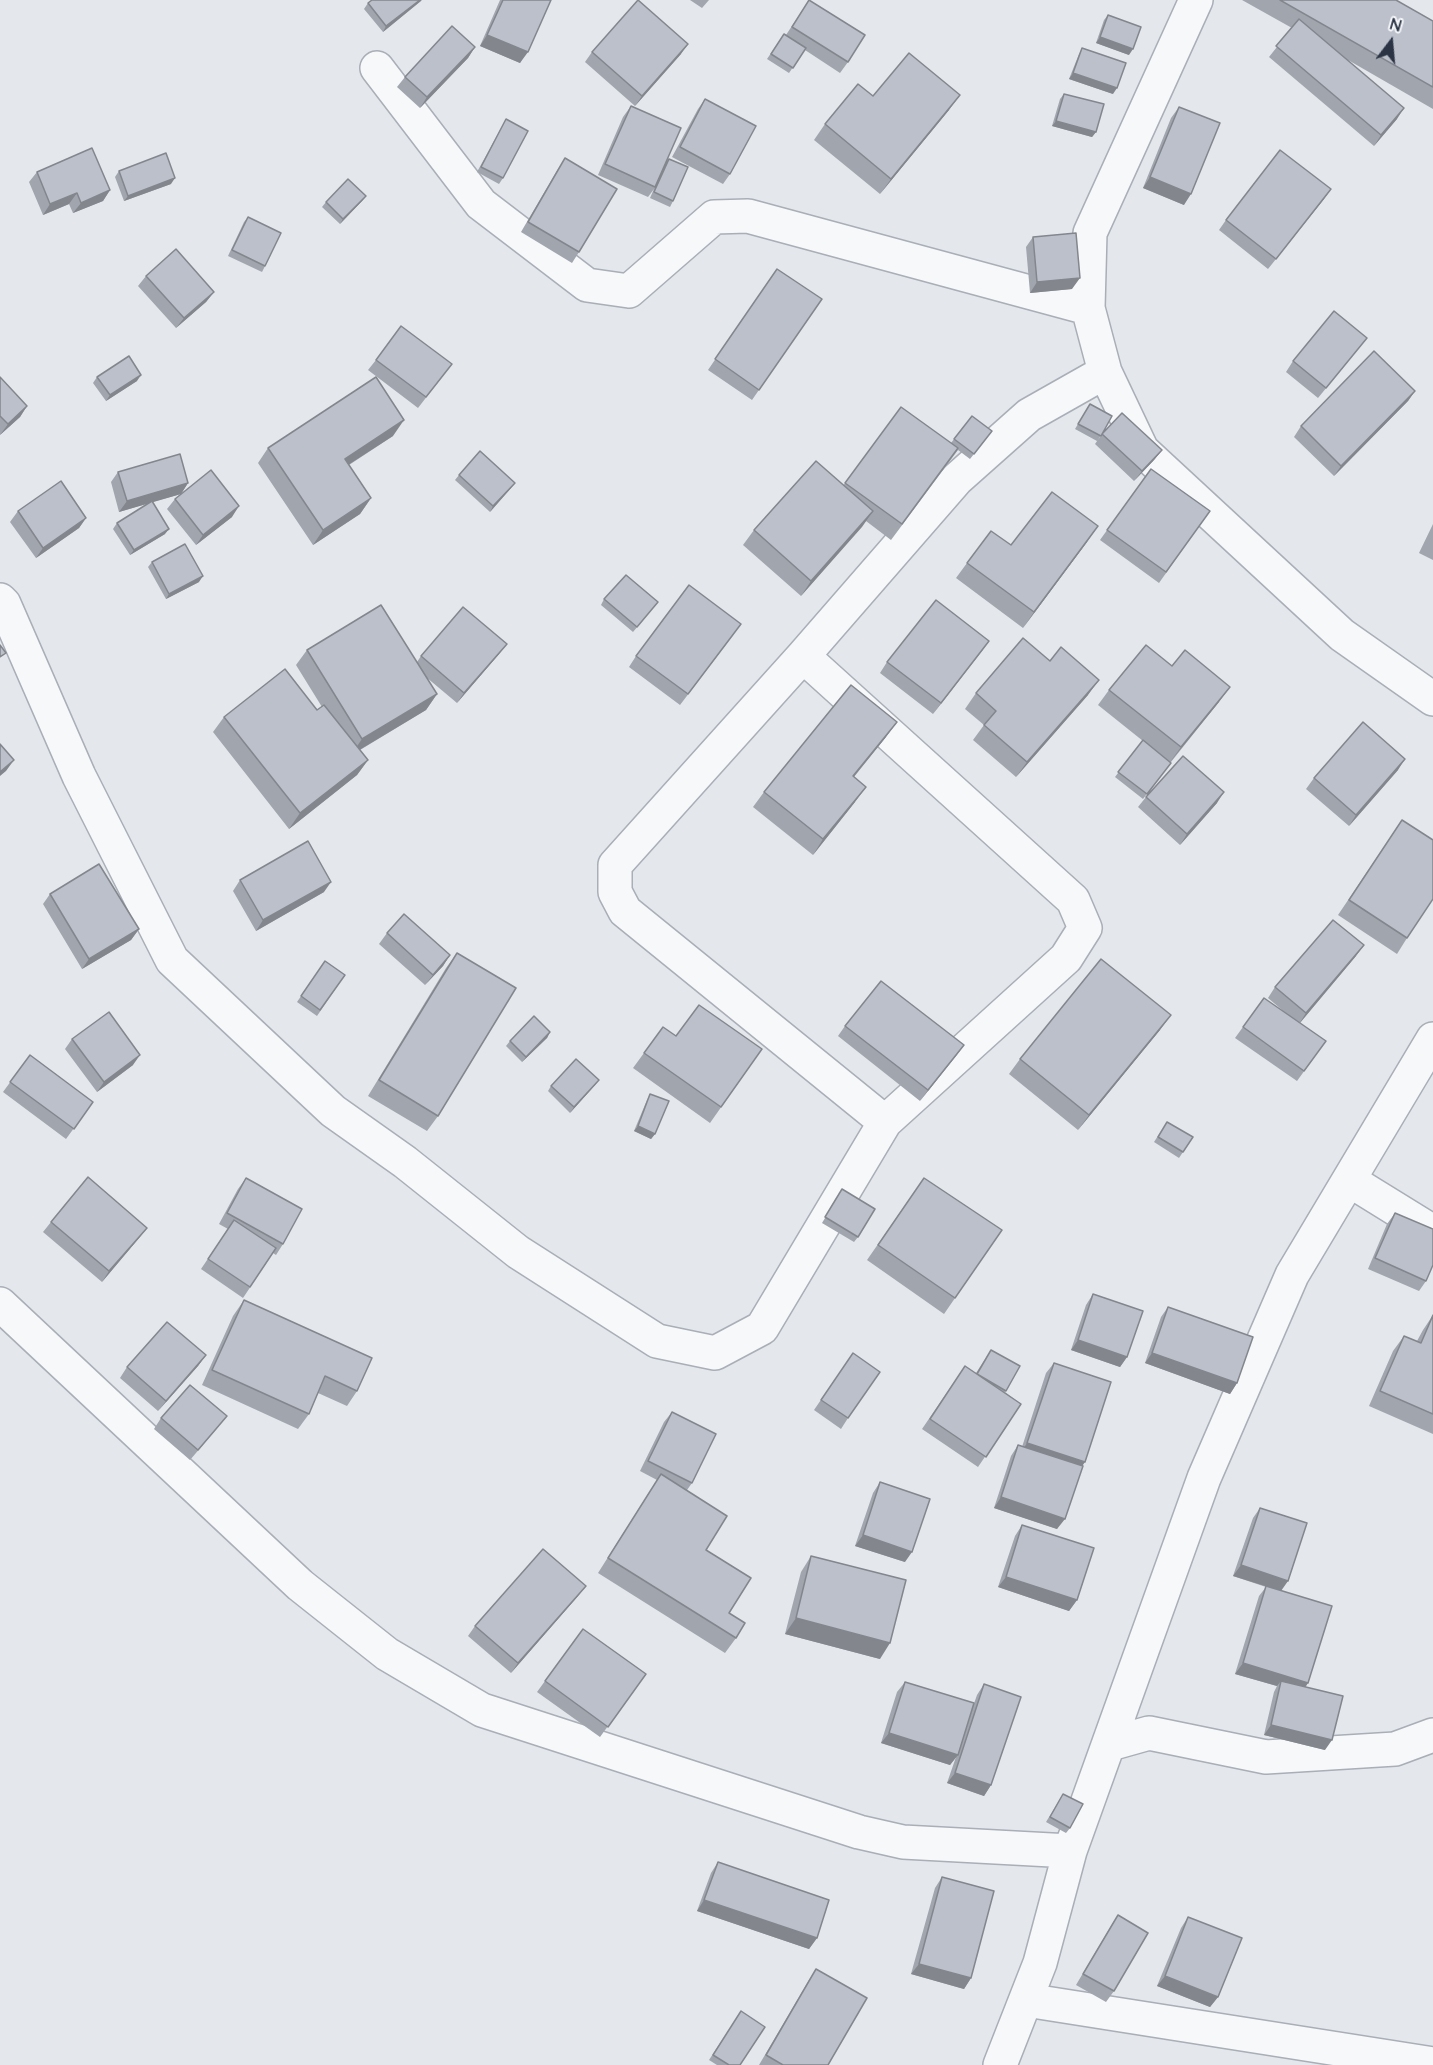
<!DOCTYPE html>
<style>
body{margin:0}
#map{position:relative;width:1433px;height:2065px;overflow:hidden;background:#e4e7ec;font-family:Quicksand,sans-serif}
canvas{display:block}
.north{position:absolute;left:1361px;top:12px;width:60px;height:60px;-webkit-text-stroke:4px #f4f6f9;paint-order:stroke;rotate:16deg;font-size:16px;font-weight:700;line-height:24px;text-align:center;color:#2b3445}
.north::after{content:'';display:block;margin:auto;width:21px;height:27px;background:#2b3445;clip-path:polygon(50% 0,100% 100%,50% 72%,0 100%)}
</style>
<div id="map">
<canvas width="1433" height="2065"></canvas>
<div class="north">N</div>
</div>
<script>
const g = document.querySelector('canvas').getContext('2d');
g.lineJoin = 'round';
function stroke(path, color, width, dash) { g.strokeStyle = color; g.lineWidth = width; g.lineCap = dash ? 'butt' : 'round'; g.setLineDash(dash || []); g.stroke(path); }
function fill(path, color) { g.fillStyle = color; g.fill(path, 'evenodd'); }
const minor = new Path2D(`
 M1196 0 1090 233 1088 308 1105 372 1142 450 1342 635 1433 699
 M377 68 481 204 587 285 629 291 714 217 748 216 1088 308
 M0 600 4 604 79 776 172 960 333 1111 405 1162 518 1252 657 1341 715 1353 762 1328 885 1122 1066 958 1085 928 1073 900 803 656
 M885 1122 625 911 615 892V865L803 656 957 479 1029 415 1105 372
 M1349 1180 1433 1232
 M0 1304 300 1585 387 1654 482 1710 859 1832 903 1842 1070 1851
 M1110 1744 1149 1733 1266 1757 1395 1749 1433 1735
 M1026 2000 1433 2064
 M1000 2065 1040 1963 1070 1851 1204 1478 1292 1275 1433 1039`);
stroke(minor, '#a9aeb7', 36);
stroke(minor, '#f7f8fa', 33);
fill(new Path2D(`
 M500 0H551L520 63 480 46Z
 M690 0H709L702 8Z
 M809 0 848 62 840 73 805 50 789 73 767 59 784 34 786 35Z
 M1242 0H1396L1433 21V109L1348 60 1397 119 1374 146 1269 57 1292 28Z
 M421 1 383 32 364 9 368 3Z
 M1108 15 1129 55 1096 43 1104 20Z
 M475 47 468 58 420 108 397 87 405 77Z
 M1082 48 1113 94 1069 79 1079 54Z
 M592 52 681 54 635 106 585 62Z
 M1064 94 1096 132 1092 137 1052 126 1060 99Z
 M873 96 949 110 880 194 814 140 825 124Z
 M705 99 730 174 723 184 672 157 698 109Z
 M631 106 666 163 669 159 673 201 670 207 650 198 654 189 648 197 598 175 623 117Z
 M1179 107 1184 205 1143 188 1171 118Z
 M506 119 503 178 499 184 477 172Z
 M565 158 579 252 572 263 521 232 558 169Z
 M119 171 171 184 124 201 115 177Z
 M37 172 110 190 103 201 73 213 69 204 43 215 29 182Z
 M366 196 362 201 340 224 322 207 326 202Z
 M1324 199 1268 269 1219 230 1226 220Z
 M248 217 265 266 262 272 228 256 244 222Z
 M1033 237 1072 289 1030 293 1026 247Z
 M777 269 822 299 752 400 708 370Z
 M146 276 214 292 206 302 176 328 138 286Z
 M1359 348 1318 398 1286 372 1293 361Z
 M376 360 452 364 418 408 368 370Z
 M0 377 27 406 20 417 0 435Z
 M97 377 137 381 106 401 93 383Z
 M1415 391 1408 401 1334 476 1294 437 1301 426Z
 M1090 404 1101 436 1097 441 1075 429Z
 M901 407 951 443 972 416 988 436 970 459 958 450 891 540 866 521 801 596 743 545 754 530 843 486Z
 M1102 434 1162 450 1154 460 1134 481 1095 444Z
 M393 436 349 465 371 498 360 514 313 545 258 463 268 448Z
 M1151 469 1210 511 1159 583 1100 540Z
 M118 472 188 483 181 494 152 502 165 534 130 555 113 529 117 523 149 503 119 512 111 482Z
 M459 475 511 488 490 512 455 480Z
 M175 499 232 517 196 545 167 509Z
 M18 511 86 518 79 528 36 558 10 522Z
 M1433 524V560L1419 553Z
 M1087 542 1023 628 956 578 967 563 1011 545Z
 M152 562 199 582 166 599 148 567Z
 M604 599 658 602 633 632 601 605Z
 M734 634 680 705 629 667 636 656Z
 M989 641 933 714 880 673 887 662Z
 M307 650 417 662 421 656 499 654 457 703 426 677 437 694 426 710 360 750 368 760 357 775 289 829 213 732 224 717 317 710 322 707 296 665Z
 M1172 666 1219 702 1171 762 1143 799 1115 777 1143 740 1148 745 1098 705 1109 690Z
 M976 693 1088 695 1016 777 973 740 984 725 965 709Z
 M886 737 854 777 855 802 813 855 753 807 764 792Z
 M1398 770 1349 826 1306 789 1314 778Z
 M1146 797 1217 803 1180 845 1138 807Z
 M1402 820 1407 938 1397 954 1338 915Z
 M240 880 324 892 256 931 233 891Z
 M50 894 139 929 131 940 82 969 43 904Z
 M387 933 450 955 443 966 425 985 379 944Z
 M457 953 438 1116 427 1131 368 1096 446 968Z
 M1356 956 1300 1023 1326 1041 1297 1081 1235 1038 1264 998 1288 1015 1268 998 1275 987Z
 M325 961 345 975 317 1016 297 1002Z
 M845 1026 964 1045 920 1101 838 1036Z
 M663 1027 676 1036 762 1049 710 1123 633 1068Z
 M1160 1030 1078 1130 1009 1074 1020 1059Z
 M550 1032 547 1038 522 1062 506 1046 510 1041Z
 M72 1039 133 1065 97 1092 65 1049Z
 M30 1055 93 1102 66 1139 3 1092Z
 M595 1085 570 1113 548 1091 551 1086Z
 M650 1094 655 1134 651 1139 634 1131 647 1100Z
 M1167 1122 1193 1137 1179 1158 1154 1142Z
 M246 1178 283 1244 276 1255 273 1253 243 1298 201 1269 228 1229 219 1224 238 1189Z
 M924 1178 1002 1230 944 1314 867 1260Z
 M839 1195 858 1237 854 1242 822 1223Z
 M1395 1213 1426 1281 1419 1291 1368 1269 1387 1224Z
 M51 1222 147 1228 139 1238 102 1282 43 1232Z
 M1093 1294 1127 1357 1120 1367 1071 1350 1086 1305Z
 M244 1300 357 1391 347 1406 318 1393 309 1414 298 1429 202 1385 233 1316Z
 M1168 1307 1237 1383 1230 1394 1145 1363 1161 1317Z
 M1433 1315V1434L1369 1406 1393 1351 1404 1336 1417 1341 1423 1330Z
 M991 1350 1020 1366 1005 1392 1021 1404 978 1467 922 1429 965 1366 976 1373Z
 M853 1353 848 1418 841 1429 814 1410Z
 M206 1355 198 1366 158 1411 120 1378 127 1367Z
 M1054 1363 1082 1466 1057 1529 994 1508 1011 1456 1018 1445 1022 1447 1046 1373Z
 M672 1412 692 1483 687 1490 706 1550 729 1613 736 1638 725 1653 598 1573 657 1480 640 1471 664 1422Z
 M161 1418 219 1426 190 1460 154 1429Z
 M880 1482 905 1562 855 1546 873 1493Z
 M1260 1508 1306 1687 1325 1750 1264 1735 1274 1692 1277 1686 1235 1674 1259 1596 1266 1587 1233 1576 1253 1518Z
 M1022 1525 1077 1600 1069 1611 998 1587 1015 1536Z
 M811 1556 880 1659 785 1634 801 1572Z
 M578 1596 511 1673 468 1636 475 1626Z
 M646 1674 600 1737 537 1692 545 1681Z
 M905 1682 970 1715 977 1695 984 1684 991 1785 984 1796 947 1783 956 1757 950 1765 881 1743 897 1692Z
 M1063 1794 1070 1828 1066 1833 1046 1822Z
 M718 1862 817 1938 809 1949 697 1911 711 1873Z
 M942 1877 971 1978 964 1989 911 1974 935 1888Z
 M1118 1915 1114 1991 1106 2002 1076 1985 1111 1926Z
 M1188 1917 1218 1997 1210 2007 1157 1986 1181 1928Z
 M816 1969 828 2065H759L809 1980Z
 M741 2011 740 2065H717L709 2060Z`), '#a1a5ae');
fill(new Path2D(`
 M420 0H422L383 32 386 26Z
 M487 35 528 52 520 63 480 46Z
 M1100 37 1133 49 1129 55 1096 43Z
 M688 44 681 54 635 106 642 96Z
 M475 47 468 58 420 108 427 97Z
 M1073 73 1117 88 1113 94 1069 79Z
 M960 95 949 110 880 194 891 179Z
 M1404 108 1397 119 1374 146 1381 135Z
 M1056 121 1096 132 1092 137 1052 126Z
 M1150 177 1191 194 1184 205 1143 188Z
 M175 178 171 184 124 201 128 196Z
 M1331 189 1324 199 1268 269 1276 259Z
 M110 190 103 201 73 213 81 203Z
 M77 193 69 204 43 215 50 204Z
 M366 196 362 201 340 224 343 219Z
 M1080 278 1072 289 1030 293 1037 282Z
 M214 292 206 302 176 328 184 318Z
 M141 375 137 381 106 401 110 395Z
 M1415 391 1408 401 1334 476 1341 466Z
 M27 406 20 417 0 435 8 424Z
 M404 420 393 436 334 474 345 459Z
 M1162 450 1154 460 1134 481 1142 471Z
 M188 483 181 494 119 512 127 501Z
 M515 483 511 488 490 512 493 506Z
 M371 498 360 514 313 545 323 530Z
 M239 506 232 517 196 545 203 535Z
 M873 511 862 527 801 596 811 581Z
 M86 518 79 528 36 558 43 548Z
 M1098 526 1087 542 1023 628 1034 612Z
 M169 529 165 534 130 555 134 550Z
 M203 576 199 582 166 599 169 594Z
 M989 641 982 651 933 714 941 703Z
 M507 644 499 654 457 703 464 693Z
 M1099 680 1088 695 1016 777 1027 762Z
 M1230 687 1219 702 1170 762 1181 747Z
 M437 694 426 710 351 755 362 739Z
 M897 722 886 737 842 791 853 776Z
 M1405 759 1398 770 1349 826 1356 815Z
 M14 760 6 771 0 776V772Z
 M368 760 357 775 289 829 300 813Z
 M866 787 855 802 813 855 823 839Z
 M1224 792 1217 803 1180 845 1187 834Z
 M331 882 324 892 256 931 263 920Z
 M139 929 131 940 82 969 89 959Z
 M1364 945 1356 956 1299 1024 1306 1013Z
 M450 955 443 966 425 985 433 975Z
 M1171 1015 1160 1030 1078 1130 1089 1115Z
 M550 1032 547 1038 522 1062 526 1057Z
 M964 1045 956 1056 920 1101 928 1090Z
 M140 1055 133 1065 97 1092 104 1082Z
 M599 1080 595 1085 570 1113 574 1107Z
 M638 1126 655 1134 651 1139 634 1131Z
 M147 1228 139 1238 102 1282 109 1271Z
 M1078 1340 1127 1357 1120 1367 1071 1350Z
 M1152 1353 1237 1383 1230 1394 1145 1363Z
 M206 1355 198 1366 158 1411 166 1401Z
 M1027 1443 1085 1462 1078 1472 1020 1454Z
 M1001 1497 1065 1519 1057 1529 994 1508Z
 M863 1535 912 1552 905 1562 855 1546Z
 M1241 1565 1288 1581 1281 1591 1233 1576Z
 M1006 1577 1077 1600 1069 1611 998 1587Z
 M586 1586 578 1596 511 1673 518 1663Z
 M796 1618 890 1643 880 1659 785 1634Z
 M1243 1663 1308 1683 1301 1694 1281 1681 1277 1686 1235 1674Z
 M1271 1725 1332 1740 1325 1750 1264 1735Z
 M889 1733 958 1755 950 1765 881 1743Z
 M955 1773 991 1785 984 1796 947 1783Z
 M704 1900 817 1938 809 1949 697 1911Z
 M919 1964 971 1978 964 1989 911 1974Z
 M1165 1976 1218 1997 1210 2007 1157 1986Z`), '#83868d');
const building = new Path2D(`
 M372 0H420L386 26 368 3Z
 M503 0H551L528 52 487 35Z
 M638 0 688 44 642 96 592 52Z
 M809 0 865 35 848 62 792 27Z
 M1280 0H1396L1433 21V87Z
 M1108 15 1141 27 1133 49 1100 37Z
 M1299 19 1404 108 1381 135 1276 46Z
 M452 26 475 47 427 97 405 77Z
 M784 34 806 48 793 68 771 54Z
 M1082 48 1126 63 1117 88 1073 73Z
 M909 53 960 95 891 179 825 124 858 84 873 96Z
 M1064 94 1104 104 1096 132 1056 121Z
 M705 99 756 126 730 174 680 147Z
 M631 106 681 128 655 187 605 164Z
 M1179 107 1220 123 1191 194 1150 177Z
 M506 119 528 131 503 178 481 167Z
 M92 148 110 190 81 203 77 193 50 204 37 172Z
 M1280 150 1331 189 1276 259 1226 220Z
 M166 153 175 178 128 196 119 171Z
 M565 158 617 189 579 252 528 222Z
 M669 159 688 167 673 201 654 192Z
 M348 179 366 196 343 219 326 202Z
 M248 217 281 233 265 266 232 250Z
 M1076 233 1080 278 1037 282 1033 237Z
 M176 249 214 292 184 318 146 276Z
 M777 269 822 299 759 390 715 359Z
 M1334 311 1367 338 1326 388 1293 361Z
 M401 326 452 364 426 397 376 360Z
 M1374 351 1415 391 1341 466 1301 426Z
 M129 356 141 375 110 395 97 377Z
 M0 377 27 406 8 424 0 416Z
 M376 377 404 420 345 459 371 498 323 530 268 448Z
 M1090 404 1112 416 1101 436 1078 424Z
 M901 407 958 448 902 524 845 483Z
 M1122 413 1162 450 1142 471 1102 434Z
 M972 416 992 431 974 454 954 439Z
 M480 451 515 483 493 506 459 475Z
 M180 454 188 483 127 501 118 472Z
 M816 461 873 511 811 581 754 530Z
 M1151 469 1210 511 1166 572 1107 530Z
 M211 470 239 506 203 535 175 499Z
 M61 481 86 518 43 548 18 511Z
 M1052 492 1098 526 1034 612 967 563 991 531 1011 545Z
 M152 501 169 529 134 550 117 523Z
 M185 544 203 576 169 594 152 562Z
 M626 575 658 602 637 627 604 599Z
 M689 585 741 624 688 694 636 656Z
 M936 600 989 641 941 703 887 662Z
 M381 605 437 694 362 739 307 650Z
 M463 607 507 644 464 693 421 656Z
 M1023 638 1050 661 1061 647 1099 680 1027 762 984 725 996 711 976 693Z
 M0 645 6 653 0 657Z
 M1146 645 1172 666 1185 650 1230 687 1181 747 1109 690Z
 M285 669 317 710 324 705 368 760 300 813 224 717Z
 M851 685 897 722 853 776 866 787 823 839 764 792Z
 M1363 722 1405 759 1356 815 1314 778Z
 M1143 740 1171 763 1147 794 1118 772Z
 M0 744 14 760 0 772Z
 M1183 756 1224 792 1187 834 1146 797Z
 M1402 820 1433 840V899L1407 938 1349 900Z
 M308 841 331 882 263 920 240 880Z
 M99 864 139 929 89 959 50 894Z
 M404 914 450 955 433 975 387 933Z
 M1333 920 1364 945 1306 1013 1275 987Z
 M457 953 516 988 438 1116 379 1080Z
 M1101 959 1171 1015 1089 1115 1020 1059Z
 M325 961 345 975 320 1010 301 996Z
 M881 981 964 1045 928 1090 845 1026Z
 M1264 998 1326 1041 1304 1071 1243 1027Z
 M699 1005 762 1049 721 1107 644 1053 663 1027 676 1036Z
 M109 1012 140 1055 104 1082 72 1039Z
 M534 1016 550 1032 526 1057 510 1041Z
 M30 1055 93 1102 74 1129 10 1082Z
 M576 1059 599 1080 574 1107 551 1086Z
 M650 1094 669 1101 655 1134 638 1126Z
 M1167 1122 1193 1137 1183 1152 1158 1137Z
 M88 1177 147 1228 109 1271 51 1222Z
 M246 1178 302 1209 283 1244 227 1213Z
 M924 1178 1002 1230 955 1298 878 1245Z
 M842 1189 875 1209 858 1237 825 1217Z
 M1395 1213 1433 1229V1265L1426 1281 1375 1258Z
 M234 1220 276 1248 250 1287 208 1259Z
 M1093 1294 1143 1311 1127 1357 1078 1340Z
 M244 1300 372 1358 357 1391 325 1376 309 1414 212 1370Z
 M1168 1307 1253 1337 1237 1383 1152 1353Z
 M1433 1315V1414L1380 1391 1404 1336 1421 1343Z
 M167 1322 206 1355 166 1401 127 1367Z
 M991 1350 1020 1366 1006 1391 977 1374Z
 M853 1353 880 1372 848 1418 821 1400Z
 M1054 1363 1111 1382 1085 1462 1027 1443Z
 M965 1366 1021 1404 986 1457 930 1419Z
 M190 1385 227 1416 198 1450 161 1418Z
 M672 1412 716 1434 692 1483 648 1461Z
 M1018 1445 1083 1466 1065 1519 1001 1497Z
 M661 1474 727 1516 706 1550 751 1578 729 1613 745 1623 736 1638 608 1558Z
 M880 1482 930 1499 912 1552 863 1535Z
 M1260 1508 1307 1523 1288 1581 1241 1565Z
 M1022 1525 1094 1548 1077 1600 1006 1577Z
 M543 1549 586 1586 518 1663 475 1626Z
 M811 1556 906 1580 890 1643 796 1618Z
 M1266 1586 1332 1606 1308 1683 1243 1663Z
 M583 1629 646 1674 608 1727 545 1681Z
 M1281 1681 1343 1696 1332 1740 1271 1725Z
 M905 1682 974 1703 958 1755 889 1733Z
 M984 1684 1021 1697 991 1785 955 1773Z
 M1063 1794 1083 1804 1070 1828 1050 1817Z
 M718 1862 829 1900 817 1938 704 1900Z
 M942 1877 994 1891 971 1978 919 1964Z
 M1118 1915 1148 1933 1114 1991 1083 1974Z
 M1188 1917 1242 1938 1218 1997 1165 1976Z
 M816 1969 867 1998 828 2065H783L766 2055Z
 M741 2011 765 2027 740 2065H729L713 2055Z`);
fill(building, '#bbc0ca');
stroke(building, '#83868d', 1.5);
</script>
